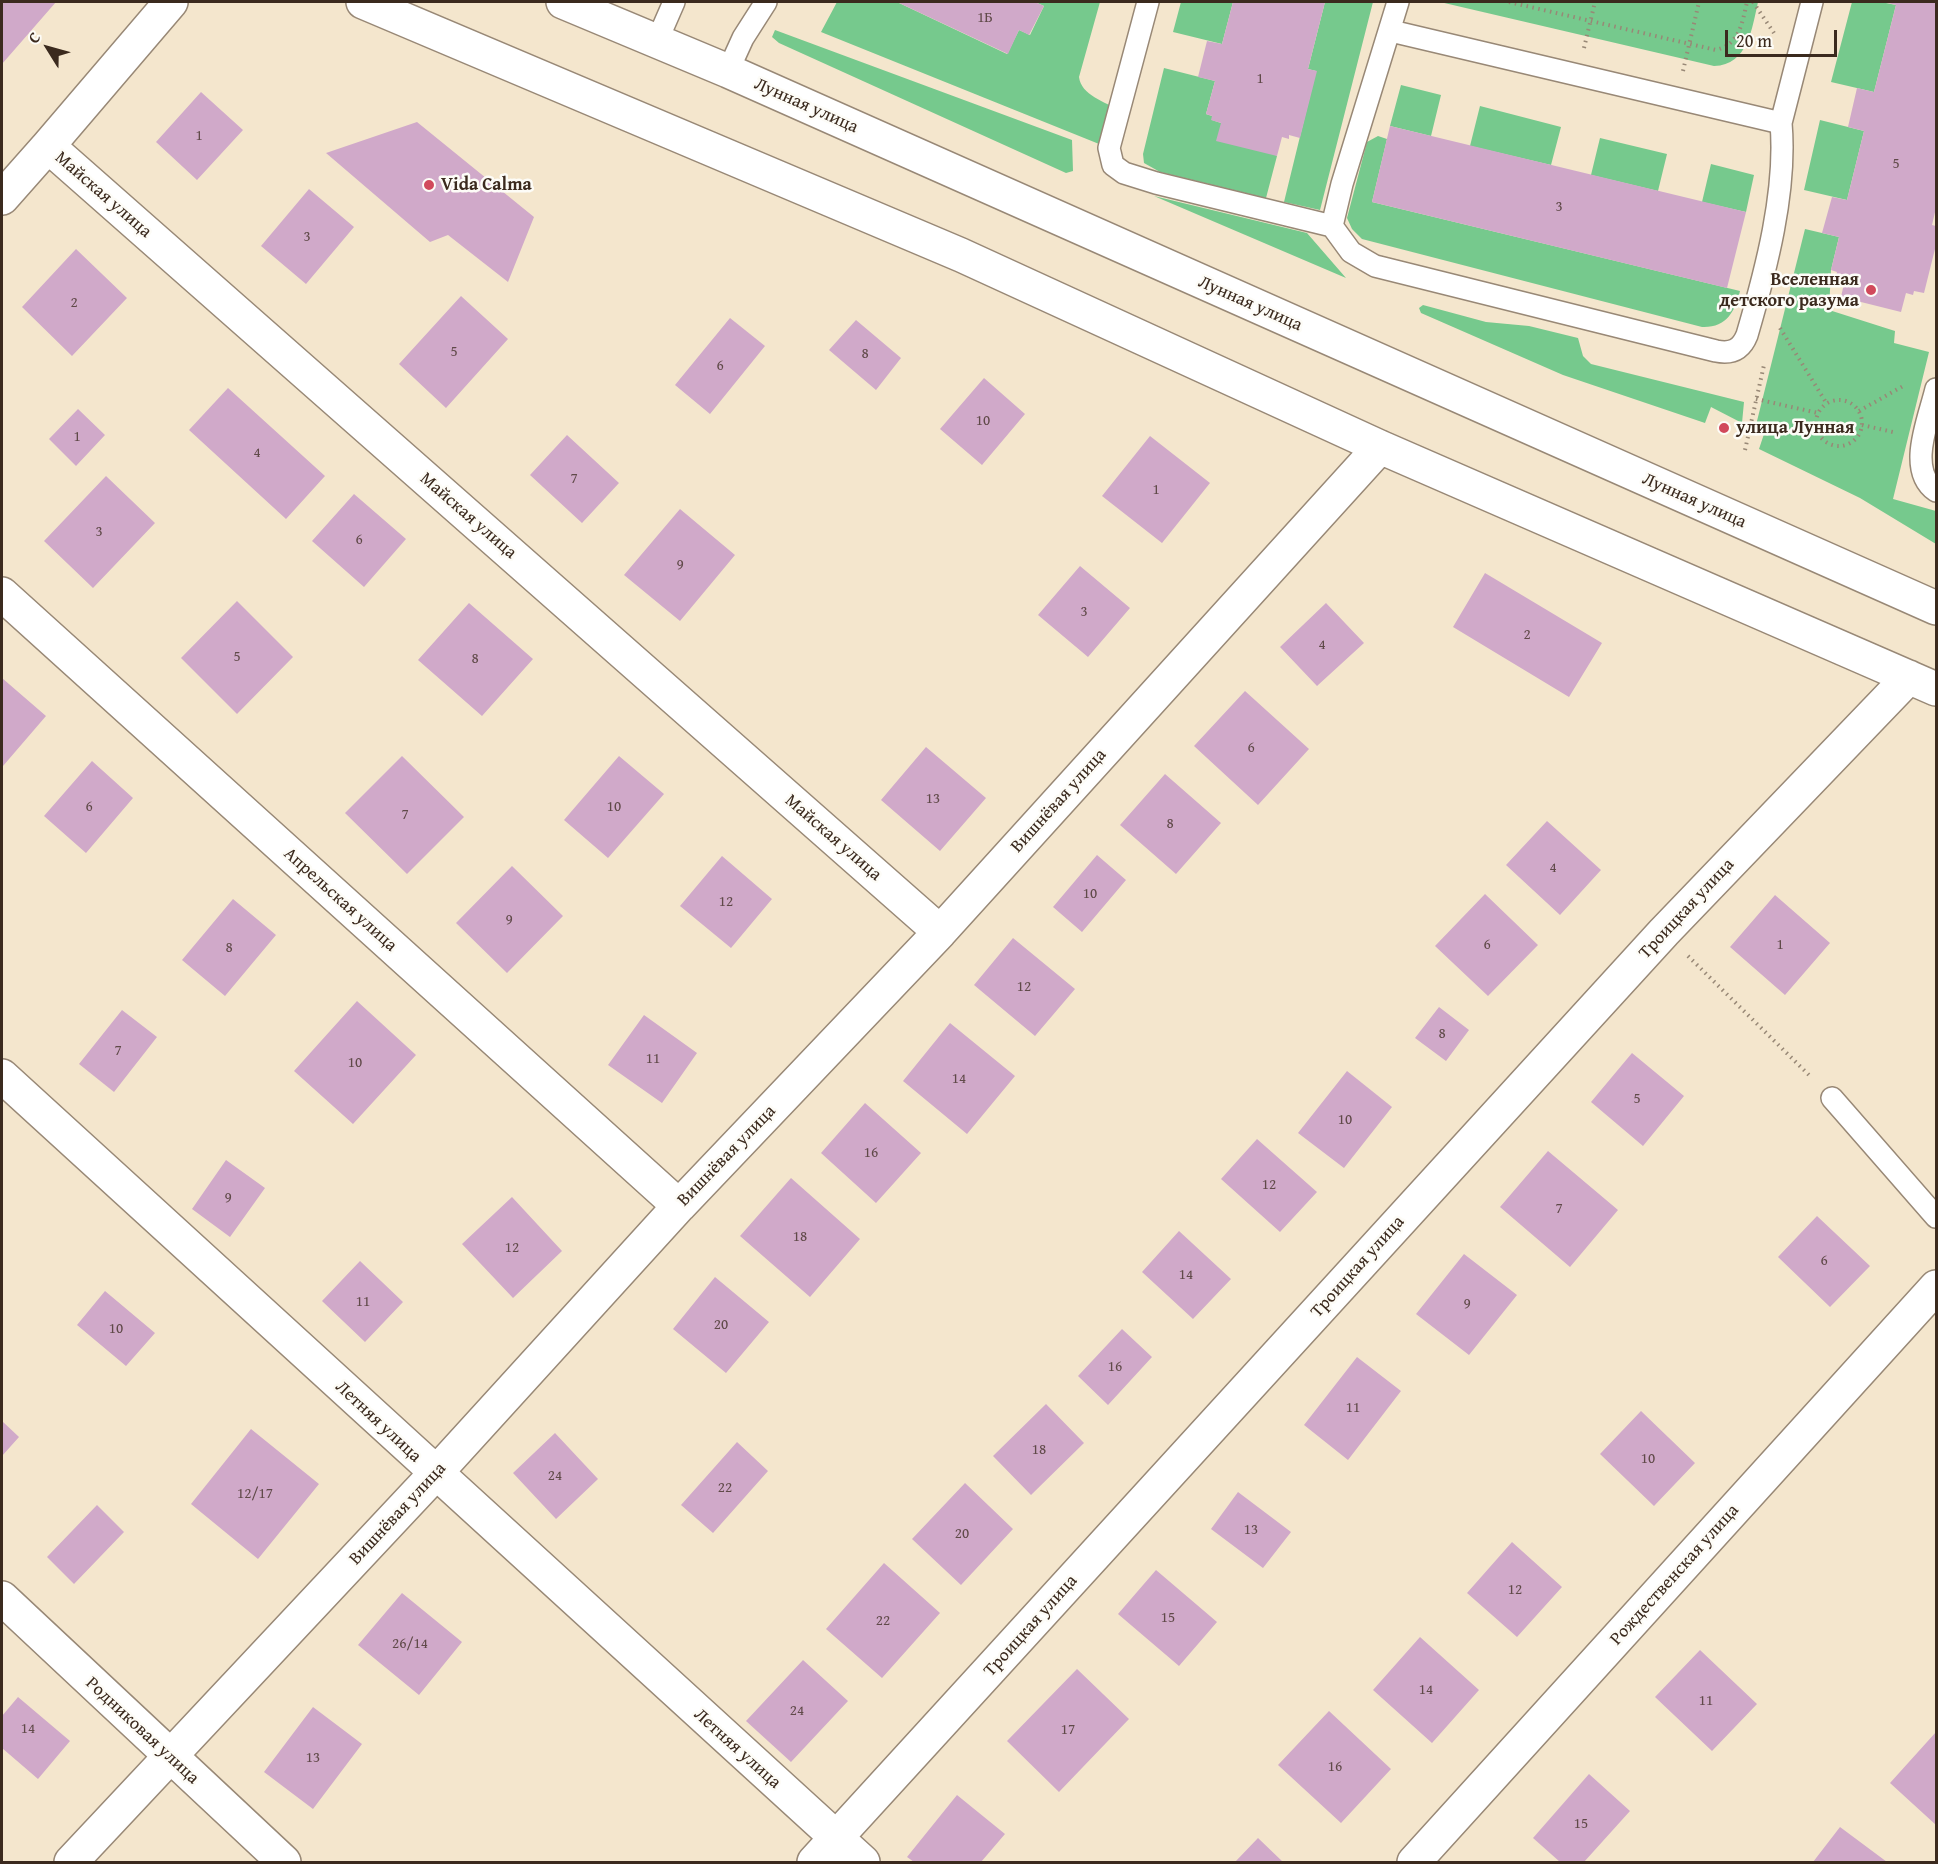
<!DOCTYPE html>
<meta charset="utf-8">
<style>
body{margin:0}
#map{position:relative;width:1938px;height:1864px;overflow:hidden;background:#f4e6cd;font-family:"Gentium Book Plus",serif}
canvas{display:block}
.frame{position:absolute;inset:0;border:3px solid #3b2a1e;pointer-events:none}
.north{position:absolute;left:18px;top:18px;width:60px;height:60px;-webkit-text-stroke:4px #fdfcf7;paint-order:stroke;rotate:307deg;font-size:16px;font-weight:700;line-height:24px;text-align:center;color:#3b2a1e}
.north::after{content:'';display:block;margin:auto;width:21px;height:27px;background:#3b2a1e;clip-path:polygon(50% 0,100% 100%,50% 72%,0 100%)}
.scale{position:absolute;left:1725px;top:30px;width:112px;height:27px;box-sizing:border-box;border:3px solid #3b2a1e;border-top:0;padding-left:8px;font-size:18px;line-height:21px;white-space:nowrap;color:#3b2a1e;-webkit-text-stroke:4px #fdfcf7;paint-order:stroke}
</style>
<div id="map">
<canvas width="1938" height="1864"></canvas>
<div class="frame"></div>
<div class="north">С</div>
<div class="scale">20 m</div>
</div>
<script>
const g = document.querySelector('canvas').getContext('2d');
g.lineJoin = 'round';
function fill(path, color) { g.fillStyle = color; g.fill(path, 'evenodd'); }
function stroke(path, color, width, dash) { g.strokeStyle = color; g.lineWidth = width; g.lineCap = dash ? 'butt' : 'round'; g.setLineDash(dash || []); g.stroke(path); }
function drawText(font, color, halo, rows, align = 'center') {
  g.font = font + ' "Gentium Book Plus",serif'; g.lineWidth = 5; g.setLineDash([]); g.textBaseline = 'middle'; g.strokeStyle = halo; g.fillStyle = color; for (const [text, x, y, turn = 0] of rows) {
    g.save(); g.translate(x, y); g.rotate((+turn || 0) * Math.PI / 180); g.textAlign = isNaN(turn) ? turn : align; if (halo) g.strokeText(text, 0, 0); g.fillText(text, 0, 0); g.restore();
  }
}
fill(new Path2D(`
 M837 2H897L1007 54 1019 30 1030 35 1044 6 1035 2H1100L1079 77C1081 95 1105 102 1119 110L1109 148 821 32Z
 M1181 2H1233L1222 44 1173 32Z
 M1325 2H1373L1320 210 1284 202 1316 71 1308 69Z
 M1440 2H1758C1752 28 1748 65 1714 66Z
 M1852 2H1881L1896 5 1874 92 1831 82Z
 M775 30 1072 140 1073 171 1066 173 779 43 772 37Z
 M1164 68 1215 81 1206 114 1212 116V120L1221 123 1277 156 1266 198 1160 172 1144 163 1143 154Z
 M1401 85 1441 95 1431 136 1390 126Z
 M1480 106 1561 127 1551 165 1470 146Z
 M1820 120 1864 131 1847 200 1804 190Z
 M1378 136 1387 139 1372 202 1740 291C1735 312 1726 328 1702 327L1362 239 1352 229 1347 218 1367 142Z
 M1600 138 1667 154 1658 191 1591 175Z
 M1711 164 1754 175 1746 212 1702 202Z
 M1154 196 1307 233 1346 278Z
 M1805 229 1839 237 1831 270 1829 310 1895 331 1894 343 1929 352 1893 499 1936 511V544L1860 498 1759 449 1764 434 1755 429Z
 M1423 305 1486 322 1529 326 1578 338 1583 356 1591 364 1744 402 1742 423 1711 407 1705 423 1563 375 1421 313 1419 308Z`), '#76c98d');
fill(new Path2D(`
 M2 2H56L2 64Z
 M897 2H1035L1044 6 1029 35 1019 30 1008 54Z
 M1233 2H1325L1308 69 1317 71 1300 138 1289 135V139L1282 137 1277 156 1216 141 1221 123 1211 120 1212 116 1206 114 1215 81 1198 77 1207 41 1222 44Z
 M1884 2H1936V208L1932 225 1936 226V245L1924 293 1914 291 1913 295 1906 293 1901 312 1841 297 1845 279 1836 276 1837 272 1831 270 1839 237 1822 233 1832 197 1847 200 1864 131 1848 127 1857 88 1874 92 1896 5Z
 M201 92 243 130 197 180 156 142Z
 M417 122 534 217 508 282 448 235 430 242 326 153Z
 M1390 126 1746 212 1727 288 1372 202Z
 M309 189 354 227 306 284 261 246Z
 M76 249 127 298 72 356 22 307Z
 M461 296 508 339 446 408 399 364Z
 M730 318 765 346 710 414 675 385Z
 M856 320 901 358 876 390 829 350Z
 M984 378 1025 414 982 465 940 429Z
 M228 388 325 476 286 519 189 430Z
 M78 409 105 435 76 466 49 439Z
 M567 435 619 483 582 523 530 475Z
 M1150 436 1210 483 1162 543 1102 496Z
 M106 476 155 523 93 588 44 541Z
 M354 494 406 539 364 587 312 541Z
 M680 509 735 555 680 621 624 575Z
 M1080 566 1130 608 1088 657 1038 615Z
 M1485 573 1602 643 1569 697 1453 627Z
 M237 601 293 657 237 714 181 658Z
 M469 603 533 659 482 716 418 660Z
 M1326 603 1364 643 1317 686 1280 647Z
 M2 678 46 716 3 766 2 764Z
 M1245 691 1309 749 1258 805 1194 746Z
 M926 747 986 798 940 851 881 800Z
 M402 756 464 817 407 874 345 813Z
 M619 756 664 794 608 858 564 820Z
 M92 761 133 798 86 853 44 816Z
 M1165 774 1221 823 1176 874 1120 825Z
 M1547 821 1601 870 1560 915 1506 865Z
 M1097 855 1126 880 1082 932 1053 907Z
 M722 856 772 899 731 948 680 906Z
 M512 866 563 916 507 973 456 923Z
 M1485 894 1538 945 1488 996 1435 946Z
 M1775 895 1830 943 1785 995 1730 947Z
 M233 899 276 935 225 996 182 960Z
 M1013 938 1075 989 1035 1036 974 985Z
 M357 1001 416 1055 353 1124 294 1071Z
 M1439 1007 1469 1030 1446 1061 1415 1038Z
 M122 1010 157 1037 114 1092 79 1064Z
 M644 1015 697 1053 662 1103 608 1065Z
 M950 1023 1015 1076 967 1134 903 1081Z
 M1632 1053 1684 1096 1643 1146 1591 1102Z
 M1347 1071 1392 1107 1344 1168 1298 1133Z
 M865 1103 921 1153 876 1203 821 1153Z
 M1257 1139 1317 1192 1280 1232 1221 1179Z
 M1548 1151 1618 1210 1570 1267 1500 1207Z
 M226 1160 265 1188 230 1237 192 1209Z
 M791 1178 860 1239 810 1297 740 1236Z
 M512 1197 562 1251 513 1298 462 1244Z
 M1817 1216 1870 1266 1830 1307 1778 1257Z
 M1179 1231 1231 1279 1193 1319 1142 1272Z
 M1464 1254 1517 1295 1469 1355 1416 1314Z
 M360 1261 403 1302 365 1342 322 1301Z
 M715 1277 769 1322 726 1373 673 1329Z
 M105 1291 155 1333 126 1366 77 1325Z
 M1122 1329 1152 1357 1108 1405 1078 1376Z
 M1357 1357 1401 1391 1348 1460 1304 1425Z
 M1046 1404 1084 1443 1031 1495 993 1456Z
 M1641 1411 1695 1463 1654 1506 1600 1454Z
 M2 1421 19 1437 2 1456Z
 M251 1429 319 1484 258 1559 191 1504Z
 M555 1433 598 1479 556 1519 513 1473Z
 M737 1442 768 1471 713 1533 681 1505Z
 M965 1483 1013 1529 961 1585 912 1539Z
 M1238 1492 1291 1532 1263 1568 1211 1529Z
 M97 1505 124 1532 74 1584 47 1557Z
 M1512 1542 1562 1587 1517 1637 1467 1593Z
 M884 1563 940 1613 882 1678 826 1629Z
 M1156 1570 1217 1622 1179 1666 1118 1614Z
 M402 1593 462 1642 419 1695 358 1645Z
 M1420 1637 1479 1690 1432 1743 1373 1690Z
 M1700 1650 1757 1704 1712 1751 1655 1697Z
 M803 1660 848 1701 791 1762 746 1721Z
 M1077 1669 1129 1719 1059 1792 1007 1741Z
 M18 1697 70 1741 38 1779 2 1748V1716Z
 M313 1707 362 1744 313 1809 264 1772Z
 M1329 1711 1391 1769 1341 1823 1278 1765Z
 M1936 1732V1825L1890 1783Z
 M1589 1774 1630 1811 1584 1862H1560L1533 1838Z
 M957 1795 1005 1834 981 1862H914L907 1857Z
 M1840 1827 1887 1862H1813Z
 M1258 1838 1283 1862H1235Z`), '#d0a9c9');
const service = new Path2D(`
 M1148 2 1109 148 1113 165 1124 173 1156 183 1332 226 1342 184 1398 2
 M1391 31 1781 123 1812 2
 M657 41 674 2
 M728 71 743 38 766 2
 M1332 226 1351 252 1375 266 1716 351C1731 354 1741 350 1747 335 1766 270 1787 191 1781 123
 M1936 389C1929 419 1906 470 1936 491
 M1832 1098 1936 1217`);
const minor = new Path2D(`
 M363 2 961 255 1380 447 1936 689
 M48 146 171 2
 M2 198 48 146 940 932
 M2 594 679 1206
 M2 1076 863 1862
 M2 1598 284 1862
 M71 1862 435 1474 679 1206 940 932 1380 447
 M814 1862 1664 932 1909 677
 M1414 1862 1936 1287`);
const tertiary = new Path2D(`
 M563 2 728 71 1936 608`);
stroke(service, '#988876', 24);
stroke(minor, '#988876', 36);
stroke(tertiary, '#988876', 36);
stroke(new Path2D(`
 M1509 2 1716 50C1740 44 1742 23 1747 2
 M1753 2 1774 33
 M1584 48 1595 2
 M1683 71 1699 2
 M1780 328 1827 404
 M1756 399 1818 413
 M1816 423a23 23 0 1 1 46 0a23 23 0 1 1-46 0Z
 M1859 411 1905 385
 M1862 425 1893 432
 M1745 450 1764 365
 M1688 956 1811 1077`), '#988876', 4, [1.5, 4.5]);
stroke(service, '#fff', 21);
stroke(minor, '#fff', 33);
stroke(tertiary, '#fff', 33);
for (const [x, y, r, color] of [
 [429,185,6,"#d1495b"],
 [1871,290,6,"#d1495b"],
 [1724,428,6,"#d1495b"]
]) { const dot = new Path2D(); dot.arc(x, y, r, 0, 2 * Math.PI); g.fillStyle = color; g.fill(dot); stroke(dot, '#fdfcf7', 2); }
drawText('15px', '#604a49', null, [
 ["1Б",985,18],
 ["1",1260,79],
 ["1",199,136],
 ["5",1896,164],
 ["3",1559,207],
 ["3",307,237],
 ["2",74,303],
 ["5",454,352],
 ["8",865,354],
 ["6",720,366],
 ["10",983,421],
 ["1",77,437],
 ["4",257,453],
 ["7",574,479],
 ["1",1156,490],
 ["3",99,532],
 ["6",359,540],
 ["9",680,565],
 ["3",1084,612],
 ["2",1527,635],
 ["4",1322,645],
 ["5",237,657],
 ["8",475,659],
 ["6",1251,748],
 ["13",933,799],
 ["6",89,807],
 ["10",614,807],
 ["7",405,815],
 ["8",1170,824],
 ["4",1553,868],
 ["10",1090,894],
 ["12",726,902],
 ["9",509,920],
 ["6",1487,945],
 ["1",1780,945],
 ["8",229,948],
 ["12",1024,987],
 ["8",1442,1034],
 ["7",118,1051],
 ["11",653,1059],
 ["10",355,1063],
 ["14",959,1079],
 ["5",1637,1099],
 ["10",1345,1120],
 ["16",871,1153],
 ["12",1269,1185],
 ["9",228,1198],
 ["7",1559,1209],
 ["18",800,1237],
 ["12",512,1248],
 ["6",1824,1261],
 ["14",1186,1275],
 ["11",363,1302],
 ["9",1467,1304],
 ["20",721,1325],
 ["10",116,1329],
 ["16",1115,1367],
 ["11",1353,1408],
 ["18",1039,1450],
 ["10",1648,1459],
 ["24",555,1476],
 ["22",725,1488],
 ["12/17",255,1494],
 ["13",1251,1530],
 ["20",962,1534],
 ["12",1515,1590],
 ["15",1168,1618],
 ["22",883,1621],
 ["26/14",410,1644],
 ["14",1426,1690],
 ["11",1706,1701],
 ["24",797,1711],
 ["14",28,1729],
 ["17",1068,1730],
 ["13",313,1758],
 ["16",1335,1767],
 ["15",1581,1824]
]);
drawText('18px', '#3b2a1e', '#fdfcf7', [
 ["Лунная улица",806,106,24],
 ["Майская улица",103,195,41],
 ["Лунная улица",1250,304,24],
 ["Лунная улица",1694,501,24],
 ["Майская улица",468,516,41],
 ["Вишнёвая улица",1059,801,-48],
 ["Майская улица",833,838,41],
 ["Апрельская улица",340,900,42],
 ["Троицкая улица",1687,909,-47],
 ["Вишнёвая улица",727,1156,-46],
 ["Троицкая улица",1358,1267,-48],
 ["Летняя улица",378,1422,43],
 ["Вишнёвая улица",398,1514,-47],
 ["Рождественская улица",1675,1575,-48],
 ["Троицкая улица",1031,1626,-48],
 ["Родниковая улица",142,1731,43],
 ["Летняя улица",737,1749,42]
]);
drawText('bold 18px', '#3b2a1e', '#fdfcf7', [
 ["Vida Calma",441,185],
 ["Вселенная",1859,280,"right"],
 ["детского разума",1859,301,"right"],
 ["улица Лунная",1736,428]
], 'left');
</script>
